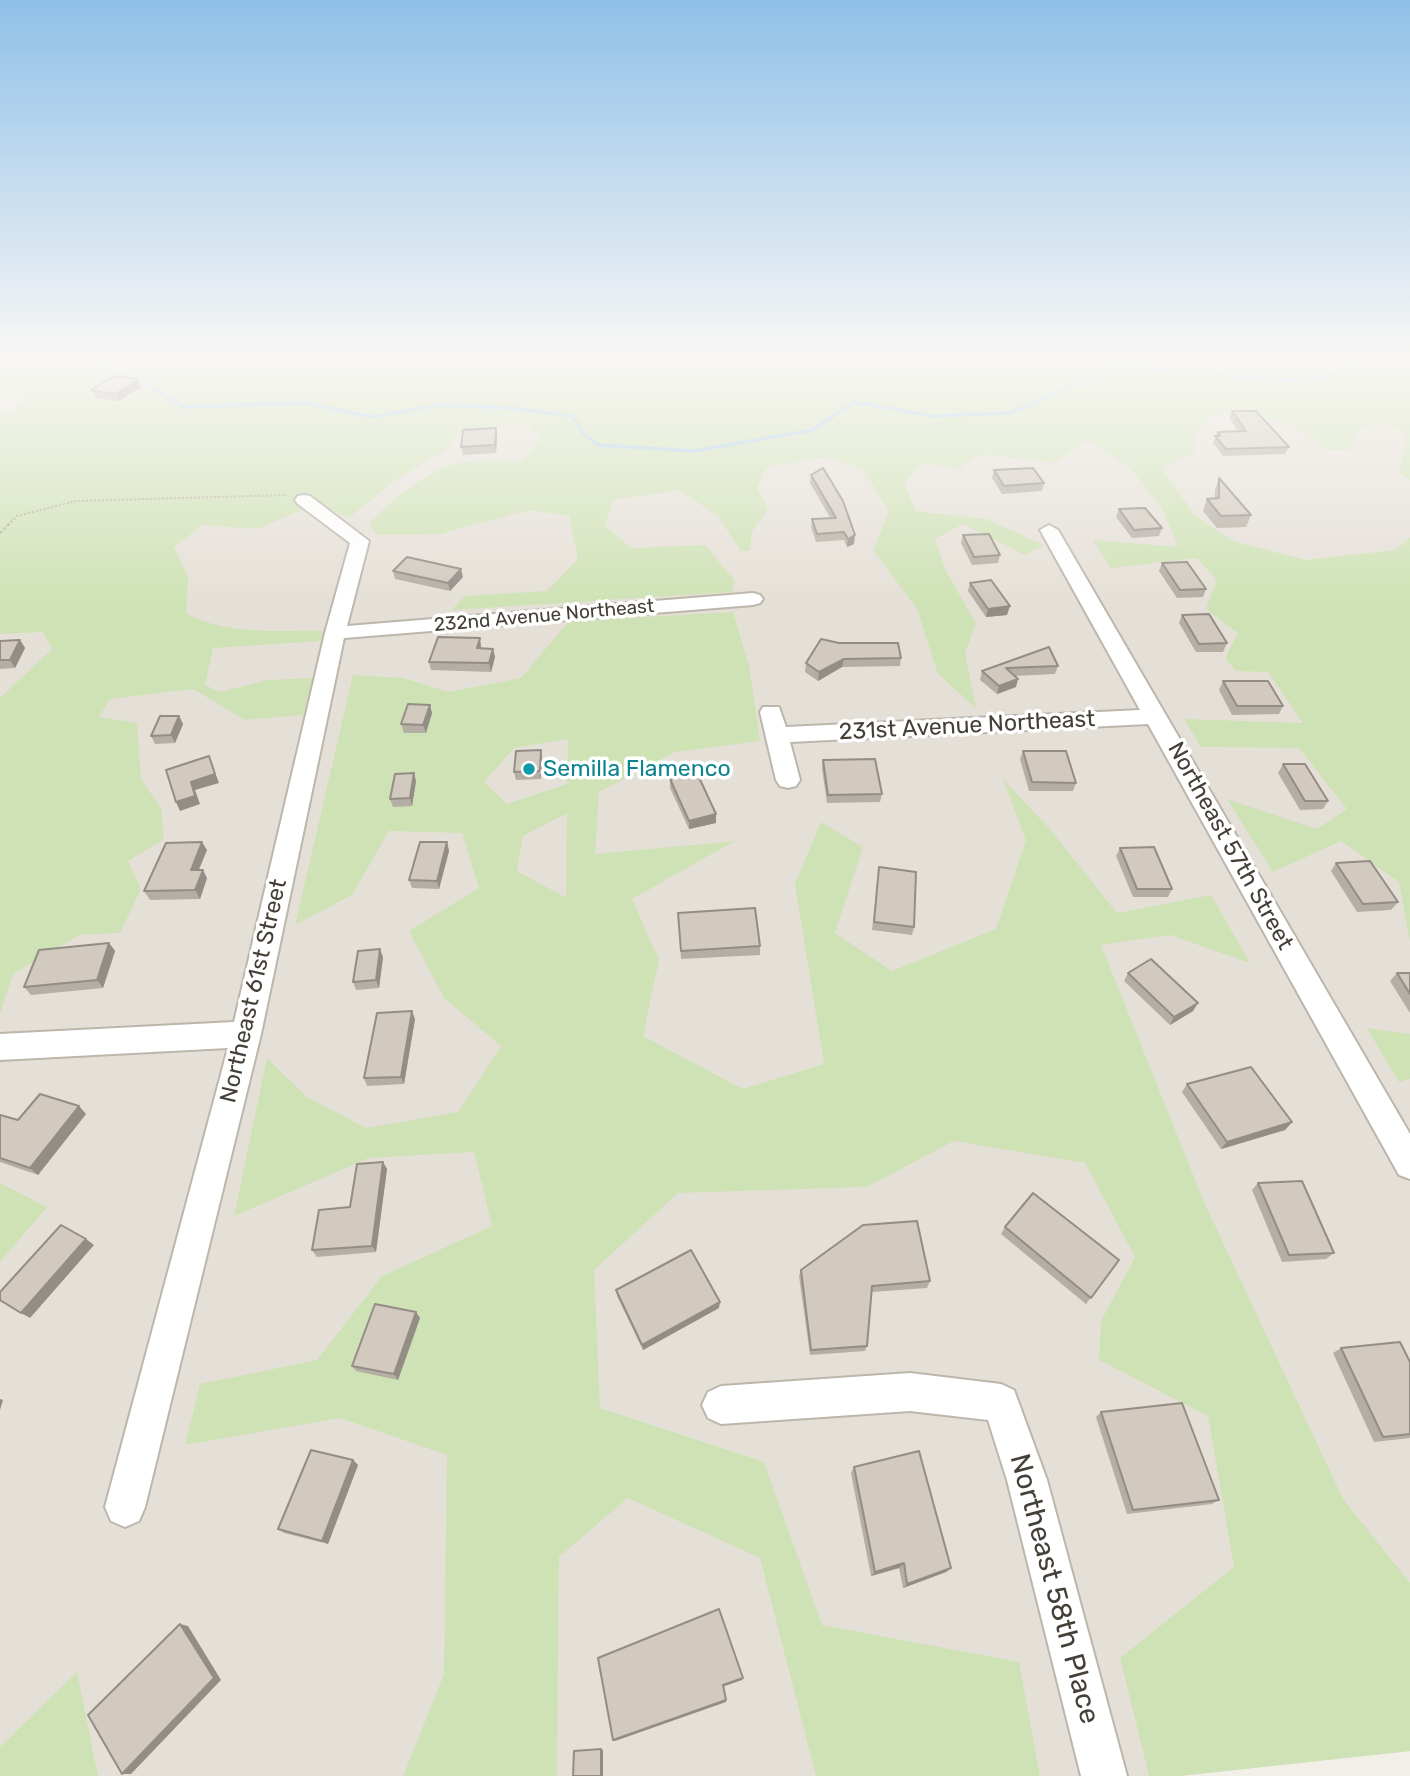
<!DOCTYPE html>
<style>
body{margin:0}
canvas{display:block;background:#f2eee8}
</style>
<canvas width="1410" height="1776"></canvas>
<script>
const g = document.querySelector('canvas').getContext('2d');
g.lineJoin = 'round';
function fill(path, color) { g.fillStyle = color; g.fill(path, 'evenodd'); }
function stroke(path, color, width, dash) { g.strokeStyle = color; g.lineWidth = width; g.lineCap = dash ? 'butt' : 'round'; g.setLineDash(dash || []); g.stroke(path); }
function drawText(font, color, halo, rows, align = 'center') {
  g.font = font + ' Rubik,sans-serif'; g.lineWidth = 7; g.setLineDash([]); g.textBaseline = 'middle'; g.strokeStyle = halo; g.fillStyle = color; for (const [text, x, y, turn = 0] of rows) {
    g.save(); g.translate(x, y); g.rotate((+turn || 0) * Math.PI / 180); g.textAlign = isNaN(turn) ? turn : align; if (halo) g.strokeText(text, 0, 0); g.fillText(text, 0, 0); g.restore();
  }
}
fill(new Path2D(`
 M0 355H1410V1751L1180 1776H0Z`), '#e5e0d7');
fill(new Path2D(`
 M0 355H446L476 368H536L563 355H866L902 369 944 368 946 355H1410V480L1399 472 1407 435 1384 421 1361 429 1350 450H1327L1293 425 1246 413 1213 415 1196 433 1194 452 1162 468 1194 515 1233 541 1306 560 1395 550 1410 537V942L1399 882 1341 841 1273 872 1227 799 1317 829 1347 809 1299 748 1201 747 1184 719 1303 723 1268 672 1236 671 1225 658 1238 633 1206 609 1217 580 1197 558 1111 568 1093 540 1178 547 1163 510 1129 466 1088 441 1054 463 983 454 959 468 921 463 904 483 916 511 986 519 1044 545 1025 555 962 524 935 539 945 569 976 624 965 653 976 708 938 674 917 609 873 550 889 511 862 468 825 457 767 467 757 488 768 509 752 532 750 551H741L717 515 679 490 613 500 605 525 631 548 705 545 735 581 732 592 452 610 465 596 547 591 578 559 569 516 529 510 440 534 376 535 370 524C386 503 433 467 460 463 480 460 501 462 521 461L541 439 525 422 458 434 446 450 395 480 349 518 327 508 305 509 257 529 202 525 174 547 188 577 186 613C226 636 281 630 325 631L323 641 213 648 205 685 220 692 268 680 313 678 303 715 245 720 193 689 110 699 99 717 137 723 141 779 161 808 164 839 128 861 141 889 120 933 79 935 13 974 0 1014V698L52 649 43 632 0 634V417L27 401 0 393V372L12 361 0 360Z
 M733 612 749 665 760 741 675 752 599 792 595 854 735 841 632 899 659 960 643 1036 743 1089 824 1064 795 884 821 822 863 847 835 933 892 971 996 929 1026 841 1003 779 1049 828 1117 913 1211 895 1250 963 1170 935 1101 945 1204 1202 1343 1499 1410 1583V1751L1180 1776H1149L1120 1658 1234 1567 1208 1416 1099 1360 1101 1321 1135 1257 1085 1163 954 1141 867 1187 678 1193 594 1270 600 1408 764 1462 822 1625 1019 1662 1040 1776H816L760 1558 628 1498 559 1557 557 1776H403L444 1674 447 1455 340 1418 185 1445 200 1384 317 1360 382 1276 492 1226 474 1152 369 1158 234 1216 267 1058 307 1097 366 1128 458 1112 501 1046 444 998 409 931 479 888 462 833 389 831 352 895 295 925 353 675 403 678 449 692 521 678 569 621ZM568 739 567 784 507 804 484 782 514 748ZM567 813 566 897H565L517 871 523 836Z
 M1367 1028 1410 1034V1079L1399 1082Z
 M0 1183 47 1207 0 1262Z
 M77 1672 98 1776H0V1747Z`), '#cfe2b5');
stroke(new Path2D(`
 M81 355 82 360 140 380 183 407 305 403 372 417 439 405 511 408 572 416 583 433 598 445 694 451 812 430 855 402 932 416 1010 413 1120 366 1296 381 1347 371V355`), '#abd1e8', 3.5);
const minor = new Path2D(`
 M304 495 310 496 369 541 347 626 753 593 760 595 763 599 760 603 753 605 344 638 261 1034 145 1507 139 1521 125 1527 111 1521 105 1507 228 1048 0 1060V1034L234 1022 325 633 350 543 298 504 295 500 298 496Z
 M1049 525 1058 530 1410 1134V1179L1399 1175 1148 724 790 742 800 780 796 786 788 788 780 786 776 780 760 712 763 707H779L786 727 1140 710 1040 530Z
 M910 1373 1001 1384 1014 1390 1047 1480 1127 1776H1081L1007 1480 988 1420 910 1411 721 1424 708 1418 702 1405 708 1392 721 1386Z`);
stroke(minor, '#bcb6ab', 4);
stroke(new Path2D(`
 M8 525 17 516 76 501 287 495`), '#bcb19e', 2, [2, 2]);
stroke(new Path2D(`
 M0 533 10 523`), '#bcb19e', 2.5, [2.5, 2.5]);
fill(minor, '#fff');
fill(new Path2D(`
 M138 379 141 387 119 401 95 398 91 390Z
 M1232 411 1289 447 1285 454 1223 456 1213 443 1218 432 1238 431 1229 418Z
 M497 435 496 453 463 455 461 447Z
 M994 470 1044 483 1042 491 1002 494 992 478Z
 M811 475 854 544 847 547 844 540 816 542 811 527 812 519H831L810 483Z
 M1219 478 1251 515 1246 527 1217 528 1203 511 1207 499H1215V490Z
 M1119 509 1162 528 1159 536 1132 538 1116 517Z
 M963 535 1000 555 998 563 972 565 961 543Z
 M1162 563 1206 589 1203 597 1177 598 1159 571Z
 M393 571 463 577 450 591 395 579Z
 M970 583 1007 615 986 617 968 591Z
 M1182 615 1227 643 1223 652H1196L1179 623Z
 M821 639 901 658 900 666 842 667 818 681 805 672 806 663Z
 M20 640 25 648 15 668 0 669V641Z
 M481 646V648L493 649 495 657 491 672 431 670 429 662Z
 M1049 647 1058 666 1055 674 1015 676 1016 687 997 694 980 680 982 671Z
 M1223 681 1283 706 1279 714 1232 715 1219 690Z
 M432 713 426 733H404L401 724Z
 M179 716 183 724 175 743 155 744 151 736Z
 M541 750 542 758 541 779 516 780 514 772Z
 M1023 751 1076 783 1073 791H1029L1020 759Z
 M823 760 882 794 880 802 827 803 822 769Z
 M1283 764 1328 801 1323 809 1300 810 1278 773Z
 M670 779 716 814V823L689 829 670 788Z
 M416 781 412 806 393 807 390 799Z
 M447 842 449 851 439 889 412 888 409 880Z
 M1120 848 1172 889 1168 897H1133L1116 856Z
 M207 850 199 870 207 878 200 899 150 900 144 891Z
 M1336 863 1398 902 1391 910 1357 912 1331 871Z
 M879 867 914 927 912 935 872 930Z
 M678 913 760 946V955L681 959Z
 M109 943 115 951 103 988 31 995 24 987Z
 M383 957 379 988 356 990 353 982Z
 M1128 973 1193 1011 1170 1025 1124 981Z
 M1397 973H1410V1013L1390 981Z
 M415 1019 404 1084 367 1086 364 1078Z
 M1187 1084 1292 1122 1285 1130 1221 1149 1182 1092Z
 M86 1114 38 1175 0 1162V1115L18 1120Z
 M383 1162 387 1169 376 1252 317 1257 312 1250 350 1207Z
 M1258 1183 1334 1253 1326 1259 1282 1262 1252 1190Z
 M1005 1227 1119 1260 1086 1304 1001 1234Z
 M801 1270 930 1281 927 1288 872 1292 867 1346 865 1351 810 1355 799 1276Z
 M616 1290 719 1308 643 1350 617 1296Z
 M420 1318 398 1380 356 1371 352 1366Z
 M1341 1348 1410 1362V1438L1374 1442 1333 1353Z
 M1101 1412 1219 1500 1212 1504 1127 1514 1096 1417Z
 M353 1460 358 1465 328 1544 284 1533 278 1529Z
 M854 1467 951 1568 946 1572 903 1588 899 1568 871 1576 851 1473Z`), '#b5aea4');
fill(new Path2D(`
 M138 379 141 387 119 401 116 394Z
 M496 428 497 435 496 453 495 445Z
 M855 535 854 544 847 547 848 539Z
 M461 569 463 577 450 591 448 583Z
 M1010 606 1007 615 986 617 988 609Z
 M480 638 481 646 478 657 477 648Z
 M20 640 25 648 15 668 10 660Z
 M493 649 495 657 491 672 489 663Z
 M844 659 842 667 818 681 819 672Z
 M1018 679 1016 687 997 694 999 686Z
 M430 705 432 713 426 733 423 725Z
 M179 716 183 724 175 743 171 735Z
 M541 750 542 758 541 779 540 771Z
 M209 756 219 783 195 790 200 804 180 811 176 802Z
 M414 773 416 781 412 806 410 798Z
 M716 814V823L689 829V821Z
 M202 842 207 850 195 878 191 870Z
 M447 842 449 851 439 889 437 881Z
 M203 870 207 878 200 899 195 890Z
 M109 943 115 951 103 988 97 980Z
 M380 949 383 957 379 988 376 980Z
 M1198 1003 1193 1011 1170 1025 1174 1017Z
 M412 1011 415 1019 404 1084 401 1077Z
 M79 1106 86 1114 38 1175 30 1168Z
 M1292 1122 1285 1130 1221 1149 1227 1142Z
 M383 1162 387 1169 376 1252 372 1246Z
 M86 1239 94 1245 30 1318 21 1313Z
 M720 1302 719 1308 643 1350 642 1345Z
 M416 1312 420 1318 398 1380 394 1374Z
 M0 1399 3 1400 0 1410Z
 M353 1460 358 1465 328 1544 322 1541Z
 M904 1563 899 1568 871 1576 875 1572Z
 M951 1568 946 1572 903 1588 907 1584Z
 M180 1624 188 1626 221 1680 131 1774H122Z
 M743 1678 742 1680 722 1687 723 1685Z
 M726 1700V1702L615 1741 613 1740Z
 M601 1749 603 1750V1776H601Z`), '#938d86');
const building = new Path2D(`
 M114 376 138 379 116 394 91 390Z
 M1232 411H1256L1289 447 1226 449 1215 436H1220L1218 432 1246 431Z
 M496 428 495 445 461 447 463 430Z
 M823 468 843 501 855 535 848 539 844 532 817 534 812 519 836 518 811 475Z
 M1033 468 1044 483 1004 486 994 470Z
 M1219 478 1251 515 1221 516 1207 499 1219 498Z
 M1145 508 1162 528 1134 530 1119 509Z
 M989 534 1000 555 974 557 963 535Z
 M407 557 461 569 448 583 393 571Z
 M1187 562 1206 589 1180 590 1162 563Z
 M991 580 1010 606 988 609 970 583Z
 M1209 614 1227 643 1199 644 1182 615Z
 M438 637 480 638 477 648 493 649 489 663 429 662Z
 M821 639 839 643H898L901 658 844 659 819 672 806 663Z
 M20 640 10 660H0V641Z
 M1049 647 1058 666 1006 668 1018 679 999 686 982 671Z
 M1223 681H1268L1283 706H1237Z
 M408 704 430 705 423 725 401 724Z
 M160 716H179L171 735 151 736Z
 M541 750 540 771 514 772 516 751Z
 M1023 751H1066L1076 783 1032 782Z
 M209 756 215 774 191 782 195 796 176 802 166 770Z
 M875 759 882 794 828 795 823 760Z
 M1283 764H1305L1328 801H1305Z
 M414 773 410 798 390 799 395 774Z
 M697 773 716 814 689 821 670 779Z
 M202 842 191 870H203L195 890 144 891 166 843Z
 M420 842H447L437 881 409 880Z
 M1154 847 1172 889H1137L1120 848Z
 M1370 861 1398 902 1363 904 1336 863Z
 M879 867 916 872 914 927 874 922Z
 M755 908 760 946 681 951 678 913Z
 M109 943 97 980 24 987 39 950Z
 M380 949 376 980 353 982 358 951Z
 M1151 959 1198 1003 1174 1017 1128 973Z
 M1397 973H1410V994Z
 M412 1011 401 1077 364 1078 377 1013Z
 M1251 1067 1292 1122 1227 1142 1187 1084Z
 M40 1094 79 1106 30 1168 0 1158V1115L18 1120Z
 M383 1162 372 1246 312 1250 319 1210 350 1207 357 1164Z
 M1302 1181 1334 1253 1289 1255 1258 1183Z
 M1033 1193 1119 1260 1091 1298 1005 1227Z
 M917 1221 930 1281 872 1286 867 1346 811 1350 801 1270 863 1225Z
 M61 1225 86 1239 21 1313 0 1300V1292Z
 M691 1250 720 1302 642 1345 616 1290Z
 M375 1304 416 1312 394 1374 352 1366Z
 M1400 1342 1410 1362V1434L1383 1437 1341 1348Z
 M1182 1403 1219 1500 1133 1510 1101 1412Z
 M311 1450 353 1460 322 1541 278 1529Z
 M919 1451 951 1568 907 1584 904 1563 875 1572 854 1467Z
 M719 1609 743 1678 723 1685 726 1700 613 1740 598 1658Z
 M180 1624 214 1678 122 1774 88 1715Z
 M601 1749V1776H573L574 1751Z`);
fill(building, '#d2cabf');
stroke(building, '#938d86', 2);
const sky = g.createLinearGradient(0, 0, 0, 604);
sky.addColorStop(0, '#8fc0e8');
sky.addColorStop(0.59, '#f9f7f5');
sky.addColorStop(1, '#f9f7f500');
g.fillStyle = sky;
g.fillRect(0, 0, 1410, 604);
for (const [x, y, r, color] of [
 [529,769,7,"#0f9aa8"]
]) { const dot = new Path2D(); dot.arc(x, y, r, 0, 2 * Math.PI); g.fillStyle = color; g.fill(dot); stroke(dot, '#fff', 2.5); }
drawText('19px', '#443f37', '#fff', [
 ["232nd Avenue Northeast",544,616,-5]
]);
drawText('23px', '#443f37', '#fff', [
 ["231st Avenue Northeast",967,726,-3],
 ["Northeast 57th Street",1230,846,61],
 ["Northeast 61st Street",254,991,-77]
]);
drawText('23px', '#0d838f', '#fff', [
 ["Semilla Flamenco",543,769]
], 'left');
drawText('28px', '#443f37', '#fff', [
 ["Northeast 58th Place",1054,1589,75]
]);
</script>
